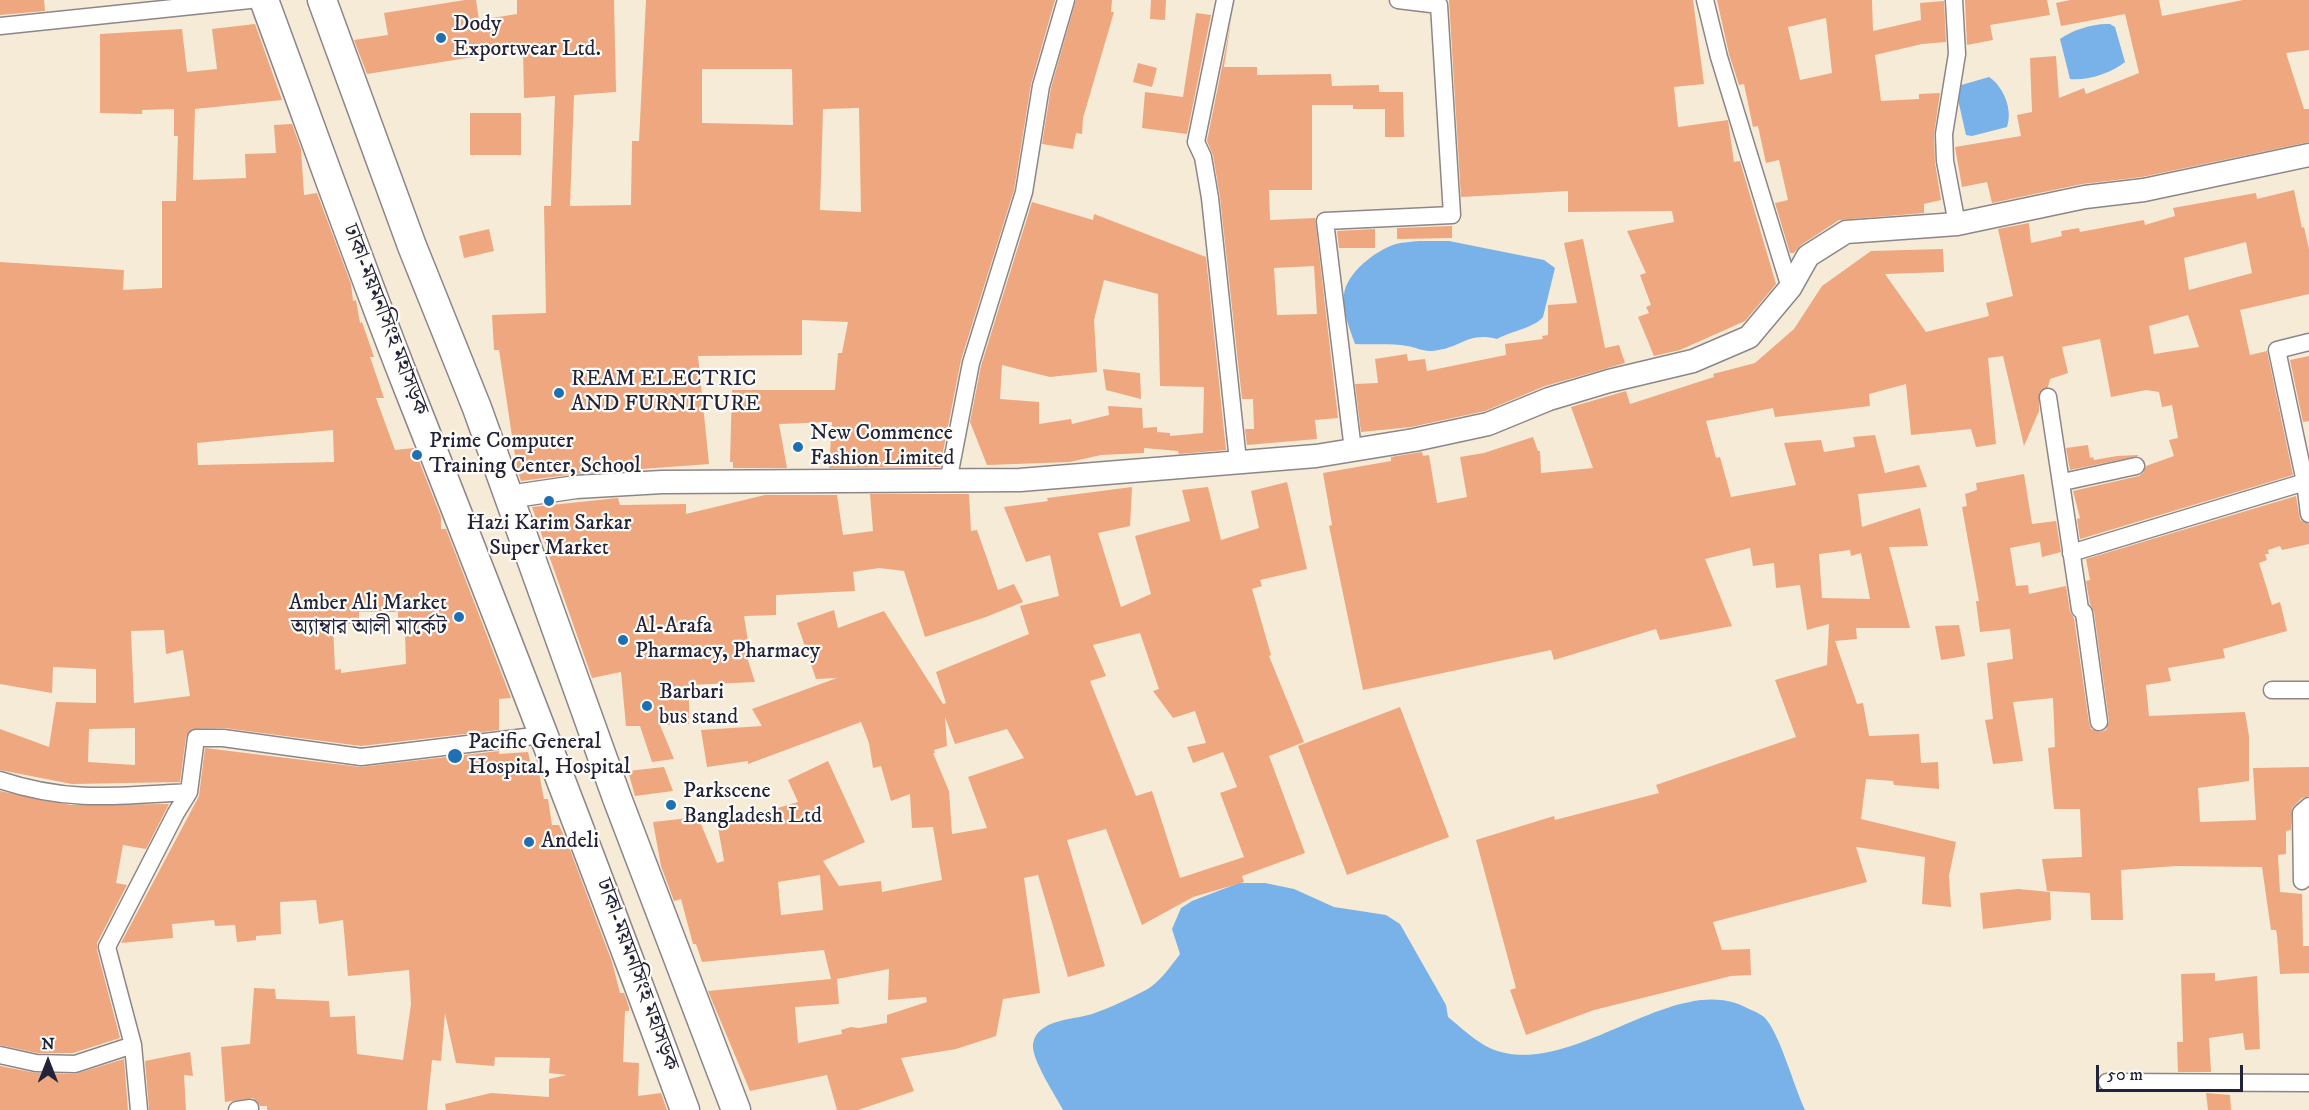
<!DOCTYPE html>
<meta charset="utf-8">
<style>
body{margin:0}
#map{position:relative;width:2309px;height:1110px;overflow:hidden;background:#f6ebd7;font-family:"IM FELL DW Pica",serif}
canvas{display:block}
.north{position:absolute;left:18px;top:1032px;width:60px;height:60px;-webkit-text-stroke:4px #fdfcf7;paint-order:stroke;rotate:0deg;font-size:16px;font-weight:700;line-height:24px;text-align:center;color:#22223b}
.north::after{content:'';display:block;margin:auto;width:21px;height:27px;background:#22223b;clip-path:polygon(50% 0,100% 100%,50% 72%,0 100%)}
.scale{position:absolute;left:2096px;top:1065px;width:147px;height:27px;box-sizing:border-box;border:3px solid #22223b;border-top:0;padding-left:8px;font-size:18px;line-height:21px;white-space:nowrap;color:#22223b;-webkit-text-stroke:4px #fdfcf7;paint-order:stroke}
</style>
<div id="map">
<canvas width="2309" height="1110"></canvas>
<div class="north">N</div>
<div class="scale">50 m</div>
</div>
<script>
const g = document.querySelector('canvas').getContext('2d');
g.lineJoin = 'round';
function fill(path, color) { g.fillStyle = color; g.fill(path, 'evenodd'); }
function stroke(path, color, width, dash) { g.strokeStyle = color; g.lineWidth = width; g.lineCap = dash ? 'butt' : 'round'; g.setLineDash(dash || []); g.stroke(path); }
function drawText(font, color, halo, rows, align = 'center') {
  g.font = font + ' "IM FELL DW Pica","Noto Serif Bengali",serif'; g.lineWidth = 4.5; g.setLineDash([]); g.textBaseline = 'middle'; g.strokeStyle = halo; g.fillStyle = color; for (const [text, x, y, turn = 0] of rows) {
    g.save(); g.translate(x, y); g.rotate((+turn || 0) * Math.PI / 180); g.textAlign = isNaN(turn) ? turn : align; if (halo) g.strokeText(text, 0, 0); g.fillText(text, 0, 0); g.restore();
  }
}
fill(new Path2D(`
 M2110 24 2115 27 2125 62C2112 73 2087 81 2070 79L2060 39C2072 30 2094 23 2110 24Z
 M1989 77C2004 87 2013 110 2007 127L1972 136 1966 135 1957 95 1958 86Z
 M1419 241H1449L1544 260 1555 268 1543 317C1534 328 1511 331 1497 339 1466 331 1460 350 1430 351 1422 351 1415 347 1407 346 1391 343 1372 345 1355 344 1350 330 1342 310 1344 295 1346 273 1376 250 1396 244 1403 242 1412 242 1419 241Z
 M1239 883H1265L1294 889 1334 907 1386 915 1400 924 1446 1005 1448 1017C1463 1029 1482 1048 1501 1052 1580 1073 1679 968 1749 1009 1754 1011 1761 1014 1765 1018 1780 1034 1794 1087 1805 1110H1063C1056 1096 1031 1059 1033 1044 1037 1018 1077 1020 1095 1013 1112 1007 1130 998 1146 990 1160 982 1171 966 1180 954L1172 929 1181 908 1192 901Z`), '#78b2e9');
fill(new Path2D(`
 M0 0H44L45 11 0 15Z
 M465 0H476L479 20 517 14V0H614L616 92 574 95 570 206 631 205 632 141H639L646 0H1055L1031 84 1014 190 961 360 940 467 829 468 832 422 779 424 787 468H733V462H730L732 390H835L838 353H842L848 322 802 320V355L698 356 709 464 575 474 521 481 517 469 499 350H494L492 315 546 313 544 206H551L555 96 524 98 523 49 367 74 354 40 388 35 384 13ZM702 69H792L793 125 702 123ZM859 108 861 212 820 210 823 109Z
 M1076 0H1112L1111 12H1114L1083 118 1082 134 1076 133 1073 149 1042 144 1051 88Z
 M1151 0H1166L1165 20 1150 19Z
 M1449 0H1693L1704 84 1674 87 1678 127 1728 120 1734 162 1740 161 1776 284 1745 321 1680 350 1654 356 1638 317 1649 313 1646 307 1651 305 1640 275 1646 273 1627 231 1674 222 1672 211 1568 212V191L1461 197Z
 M1717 0H1872L1873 31 1921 20 1920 3 1944 1 1946 42 1922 44 1875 55 1881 101 1919 99V94L1940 93 1934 134 1935 163 1941 200 1924 204V213L1839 220 1801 245 1794 253H1790L1775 203 1788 200 1779 160 1766 163 1758 126 1753 127 1744 84 1739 85 1729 54ZM1826 18 1832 73 1800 80 1788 27Z
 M1965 0H2047L2050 15 1990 25 1993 40 1967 45Z
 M2070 0H2159L2162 16 2243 0H2309V50L2286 53 2304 109H2309V142L2142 177 2082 184 1992 203 1987 182 1962 187 1955 147 2021 136 2017 115 2032 112 2030 58 2056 56 2059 98 2084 88 2086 94 2139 73 2125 14 2061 26 2056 3Z
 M1196 13 1211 15 1187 134 1142 128 1145 92 1183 97Z
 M1231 22 1224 67H1257V75L1331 74 1332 86 1379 85V92H1403L1404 137H1385V109H1353V105H1312V190H1269L1270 220 1315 218 1338 418 1315 420 1317 439 1247 445 1245 429H1254L1253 399H1242L1220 197 1213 155 1207 141ZM1314 266 1317 314 1277 315 1274 268Z
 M255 24 282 100 195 109 193 180 246 178 245 154 276 153 274 125 292 124 301 149 304 195 317 193 351 284 353 301 356 300 360 323 362 322 374 357H370L384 398H376L395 450 414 448 441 517V529H446L511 698 499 699V730L361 746 224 728 192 729 186 737 180 782 72 784 0 770V729L49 747 56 702 96 703V669L53 667 52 693 0 684V262L124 270 123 290 162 288V201H176L178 136H174V109L142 110V114L100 113V34L182 29 187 72 217 69 212 29ZM333 430 334 462 198 465 197 443ZM359 612H398V633H405L406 664 341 673V669L335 670 333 624H359ZM164 630 166 654 183 650 190 696 134 703 131 631ZM135 728V765L88 762 89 729Z
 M1138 63 1157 68 1152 87 1133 82Z
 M470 113H521V155H470Z
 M2294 190 2302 228 2304 227 2309 249V294L2240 310 2250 355 2267 351 2293 475 2080 539 2077 519 2080 518 2073 491 2139 476 2143 473 2146 466 2174 456 2169 440 2178 438 2172 405 2162 407 2159 392 2146 390 2111 397 2100 339 2062 347 2068 373 2050 379 2048 387 2039 393V411L2024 446 2003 356 1988 358 1996 444 1976 447 1971 429 1911 435 1906 384 1869 394 1870 406 1775 417 1773 408 1706 421 1716 458 1720 457 1731 497 1796 485 1784 443 1821 440 1824 452 1855 447 1853 437 1875 435 1885 473 1919 465 1927 487 1858 494 1862 527 1920 508 1928 546 1889 547 1910 628H1856L1857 639 1835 641 1857 704 1863 703 1869 736 1919 734 1921 763 1938 762 1939 789 1894 785 1893 781 1866 779 1861 819 1956 842 1949 876 1951 907 1922 904 1925 857 1856 847 1867 882 1713 922 1722 950 1750 949 1751 975 1731 976 1594 1010 1526 1035 1510 990 1516 988 1476 840 1554 816 1555 820 1659 793 1656 785 1796 737 1775 680 1827 665 1829 624 1807 630 1800 585 1776 588 1774 563 1753 566 1750 548 1705 559 1732 626 1660 640 1656 629 1554 660 1551 650 1363 690 1329 526 1332 525 1323 473 1391 461V457L1422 452 1423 456 1429 455 1437 503 1467 497 1460 457 1484 453 1533 437 1538 451H1540L1541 473 1593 468 1571 407 1626 391 1630 404 1714 377 1713 374 1755 363 1794 329 1822 286 1871 251 1943 249 1944 272 1885 274 1926 332 1989 316 1986 303 2013 296 1998 229 2029 223 2031 243 2062 236 2061 231 2079 228 2080 232 2144 220 2145 225 2175 216 2173 208 2256 193 2257 199ZM2246 242 2252 273 2189 290 2184 258ZM2188 315 2199 347 2154 354 2149 326ZM1850 550 1851 556 1861 553 1870 599 1822 598 1819 554Z
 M1032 202 1093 220 1094 214 1206 257 1226 450 1179 454 1178 451 1144 448V453L1101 455 1070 462 987 465 970 422 981 366ZM1104 280 1158 294 1160 386 1204 387 1203 433 1170 436V433L1157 432V427L1143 428 1142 408 1108 406 1109 415 1072 424 1071 419 1039 424V402L1000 399 1002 365 1050 377 1097 372 1094 320Z
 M1452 226V238L1397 239V228Z
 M489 229 494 251 464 258 459 236Z
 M1375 229V248H1339L1337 231Z
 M1583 239 1605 348 1619 345 1625 363 1545 386 1485 411 1411 427 1361 432 1355 384 1378 383 1375 359 1407 354 1408 361 1425 359 1427 371 1506 355 1505 344 1543 339 1542 336 1548 335V305L1577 303 1564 243Z
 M2309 356V421L2303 422 2290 360Z
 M1103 369 1140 373 1141 399 1106 390Z
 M2088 445 2090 458 2093 457 2094 460 2117 456 2138 455V456L2070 470 2066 448Z
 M2024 474 2032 524 2056 521 2061 552 2042 557 2040 542 2010 548 2016 586 2028 585 2029 594 2066 586 2070 611 2074 618 2089 723 2091 729 2100 732 2106 730 2109 721 2094 612 2090 604 2086 581 2090 580 2086 559 2296 496 2300 520 2309 524V544L2282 550 2280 546 2268 550 2269 554H2265L2267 560 2259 563 2272 605 2280 602 2287 631 2223 649 2225 658 2168 668 2171 681 2146 685 2149 716 2245 712 2249 736V781L2198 788 2200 822 2256 820 2253 768 2309 767V796L2302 798 2292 808 2291 830 2286 831V854L2278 855 2280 892 2302 894 2303 946H2309V973L2280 974 2277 935 2276 930H2271L2262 867 2176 866 2121 870 2123 920H2091L2090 893 2047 891 2042 859 2082 857 2080 809H2054L2048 748 2055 747 2053 698 2013 702 2023 761 1993 764 1985 720 1993 719 1987 663 2013 659 2010 629 1980 632 1976 601H1979L1962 507 1967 506 1965 494 1977 490 1976 483Z
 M1287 482 1307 569 1260 580 1262 586 1252 589 1271 655 1269 656 1304 742 1269 756 1305 853 1242 876 1244 882 1193 897 1142 925 1106 829 1067 840 1105 966 1068 977 1038 875 1024 878 1040 993 1003 999 996 1036 956 1049 901 1058 914 1091 858 1110H837L827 1075 750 1091 708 991 831 979 824 950 702 962 696 944H693L681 899 674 901 661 866 653 822 698 817 717 863 724 861 716 816 771 810 798 802 788 780 828 761 865 842 823 861 839 886 881 881 882 892 942 880 933 827 912 828 910 794 891 801 881 766 873 768 869 743 861 722 748 764V761L707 767 701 730 762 726 752 709 837 678 816 679 797 623 834 610 838 628 884 611 943 704 946 703 936 672 1029 634 1020 606 1059 596 1050 555 1026 562 1004 507 1048 501 1047 498 1132 487 1130 526 1098 533 1121 607 1151 594 1135 536 1190 521 1182 490 1208 487 1221 540 1259 528 1251 491ZM1140 633 1159 689 1153 691 1173 718 1195 711 1206 743 1187 747 1193 763 1223 752 1237 787 1220 793 1244 857 1180 878 1152 791 1136 796 1090 681 1106 676 1093 645ZM945 717 955 744 1007 729 1024 758 968 777 987 828 952 834 949 791 933 753H935L934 750 947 746ZM820 875 823 910 781 915 778 882ZM889 969 888 1000 926 997 927 1002 887 1015V1023L859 1028 851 1027 841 1030 842 1034 798 1043 795 1007 839 1004 837 979Z
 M870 494H969L971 531 977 530 998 590 1014 584 1023 602 986 617 925 637 904 571 879 568 853 572 855 591 776 595V615L744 616 749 647 744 648 755 682 689 685V724L660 725 674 759 652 762 640 726H626L621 672 592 678 532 507 618 498 620 505 686 504V514L765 495H837L843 535 873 531Z
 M1959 625 1965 656 1941 660 1935 626Z
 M1400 707 1449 837 1347 875 1298 746Z
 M205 748 360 767 499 751V754L528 752 533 774 539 773 544 799H548L552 825H559L569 847 612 962 620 993H624L629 1007V1011H625L623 1062 639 1063 638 1096 661 1093 667 1110H446L445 1104 491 1093 549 1097V1079L567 1075 549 1073 550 1058 495 1057 494 1066 456 1063 445 1013 441 1061 432 1060 427 1110H267V1106H260L253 1098 225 1102 221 1047 250 1044 254 988 275 989 276 999 329 1001 330 1017 355 1016 357 1054 403 1060 411 1004 409 970 348 976 343 920 319 924 316 900 280 902 281 934 256 936V940L237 942 235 925 215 926 214 920 172 924 173 938 121 943 199 796Z
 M664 767 673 791 635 796 628 771Z
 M0 791 71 805 169 804 146 849 123 845 116 883 127 885 97 943V950L120 1038 73 1053H37L0 1045Z
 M2018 889 2050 892 2051 920 1983 929 1980 893Z
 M2215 973V981L2257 976 2260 1049 2245 1050 2243 1033 2209 1038 2211 1072H2178L2177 1042H2183L2181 974Z
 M190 1052 193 1076 184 1075 186 1110H149L145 1061Z
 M124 1059 128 1110H0V1066L36 1073 75 1074Z
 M2206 1093 2230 1095 2231 1110H2208Z`), '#eea77f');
const street = new Path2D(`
 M1225 0 1196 142 1203 157 1210 198 1238 461
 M1705 0 1719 57 1790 288
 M1954 0 1957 54 1944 134 1945 161 1957 224
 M0 26 250 0
 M2048 397 2080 609 2084 613 2099 722
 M1353 450 1325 221 1452 215 1439 5 1398 0
 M948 482 971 363 1024 192 1041 86 1066 0
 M2063 482 2136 466
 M2305 482 2309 514
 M2071 553 2305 482 2277 350 2309 342
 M2272 690H2309
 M0 780C69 803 118 796 189 792
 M2302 881 2301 813 2309 806
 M0 1055 36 1063 75 1064 133 1045
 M2107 1082 2309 1083
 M139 1110 133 1045 107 947 176 813 189 792 196 738H223L361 757 542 735
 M237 1110 250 1108`);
const secondary = new Path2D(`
 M508 497 576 487 662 482 1020 480 1316 456 1414 440 1488 424 1549 399 1609 381 1693 361 1749 337 1790 288 1808 256 1846 232 1957 224 2085 197 2144 190 2309 155`);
const highway = new Path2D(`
 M264 0C311 127 356 255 405 380 501 623 595 866 685 1110
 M322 0 412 246 477 408 617 798 736 1110`);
stroke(street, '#8c8689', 19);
stroke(secondary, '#8c8689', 25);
stroke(highway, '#8c8689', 31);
stroke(street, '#fff', 16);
stroke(secondary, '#fff', 22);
stroke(highway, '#fff', 28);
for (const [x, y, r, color] of [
 [441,38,6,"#1f6fb2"],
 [559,393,6,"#1f6fb2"],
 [798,447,6,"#1f6fb2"],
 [417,455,6,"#1f6fb2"],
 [549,501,6,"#1f6fb2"],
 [459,617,6,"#1f6fb2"],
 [623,640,6,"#1f6fb2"],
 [647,706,6,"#1f6fb2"],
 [455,756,8,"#1f6fb2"],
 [671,805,6,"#1f6fb2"],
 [529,842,6,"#1f6fb2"]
]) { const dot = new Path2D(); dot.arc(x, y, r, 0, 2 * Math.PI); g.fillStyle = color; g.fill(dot); stroke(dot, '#fdfcf7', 2); }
drawText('22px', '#22223b', '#fdfcf7', [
 ["Dody",453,25],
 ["Exportwear Ltd.",453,50],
 ["REAM ELECTRIC",571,380],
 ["AND FURNITURE",571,405],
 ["New Commence",810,434],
 ["Fashion Limited",810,459],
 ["Prime Computer",429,442],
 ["Training Center, School",429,467],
 ["Hazi Karim Sarkar",549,524,"center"],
 ["Super Market",549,549,"center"],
 ["Amber Ali Market",447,604,"right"],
 ["অ্যাম্বার আলী মার্কেট",447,629,"right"],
 ["Al-Arafa",635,627],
 ["Pharmacy, Pharmacy",635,652],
 ["Barbari",659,693],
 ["bus stand",659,718],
 ["Pacific General",468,743],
 ["Hospital, Hospital",468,768],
 ["Parkscene",683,792],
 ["Bangladesh Ltd",683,817],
 ["Andeli",541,842]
], 'left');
drawText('22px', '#22223b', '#fdfcf7', [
 ["ঢাকা-ময়মনসিংহ মহাসড়ক",384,320,69],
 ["ঢাকা-ময়মনসিংহ মহাসড়ক",636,975,70]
]);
</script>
